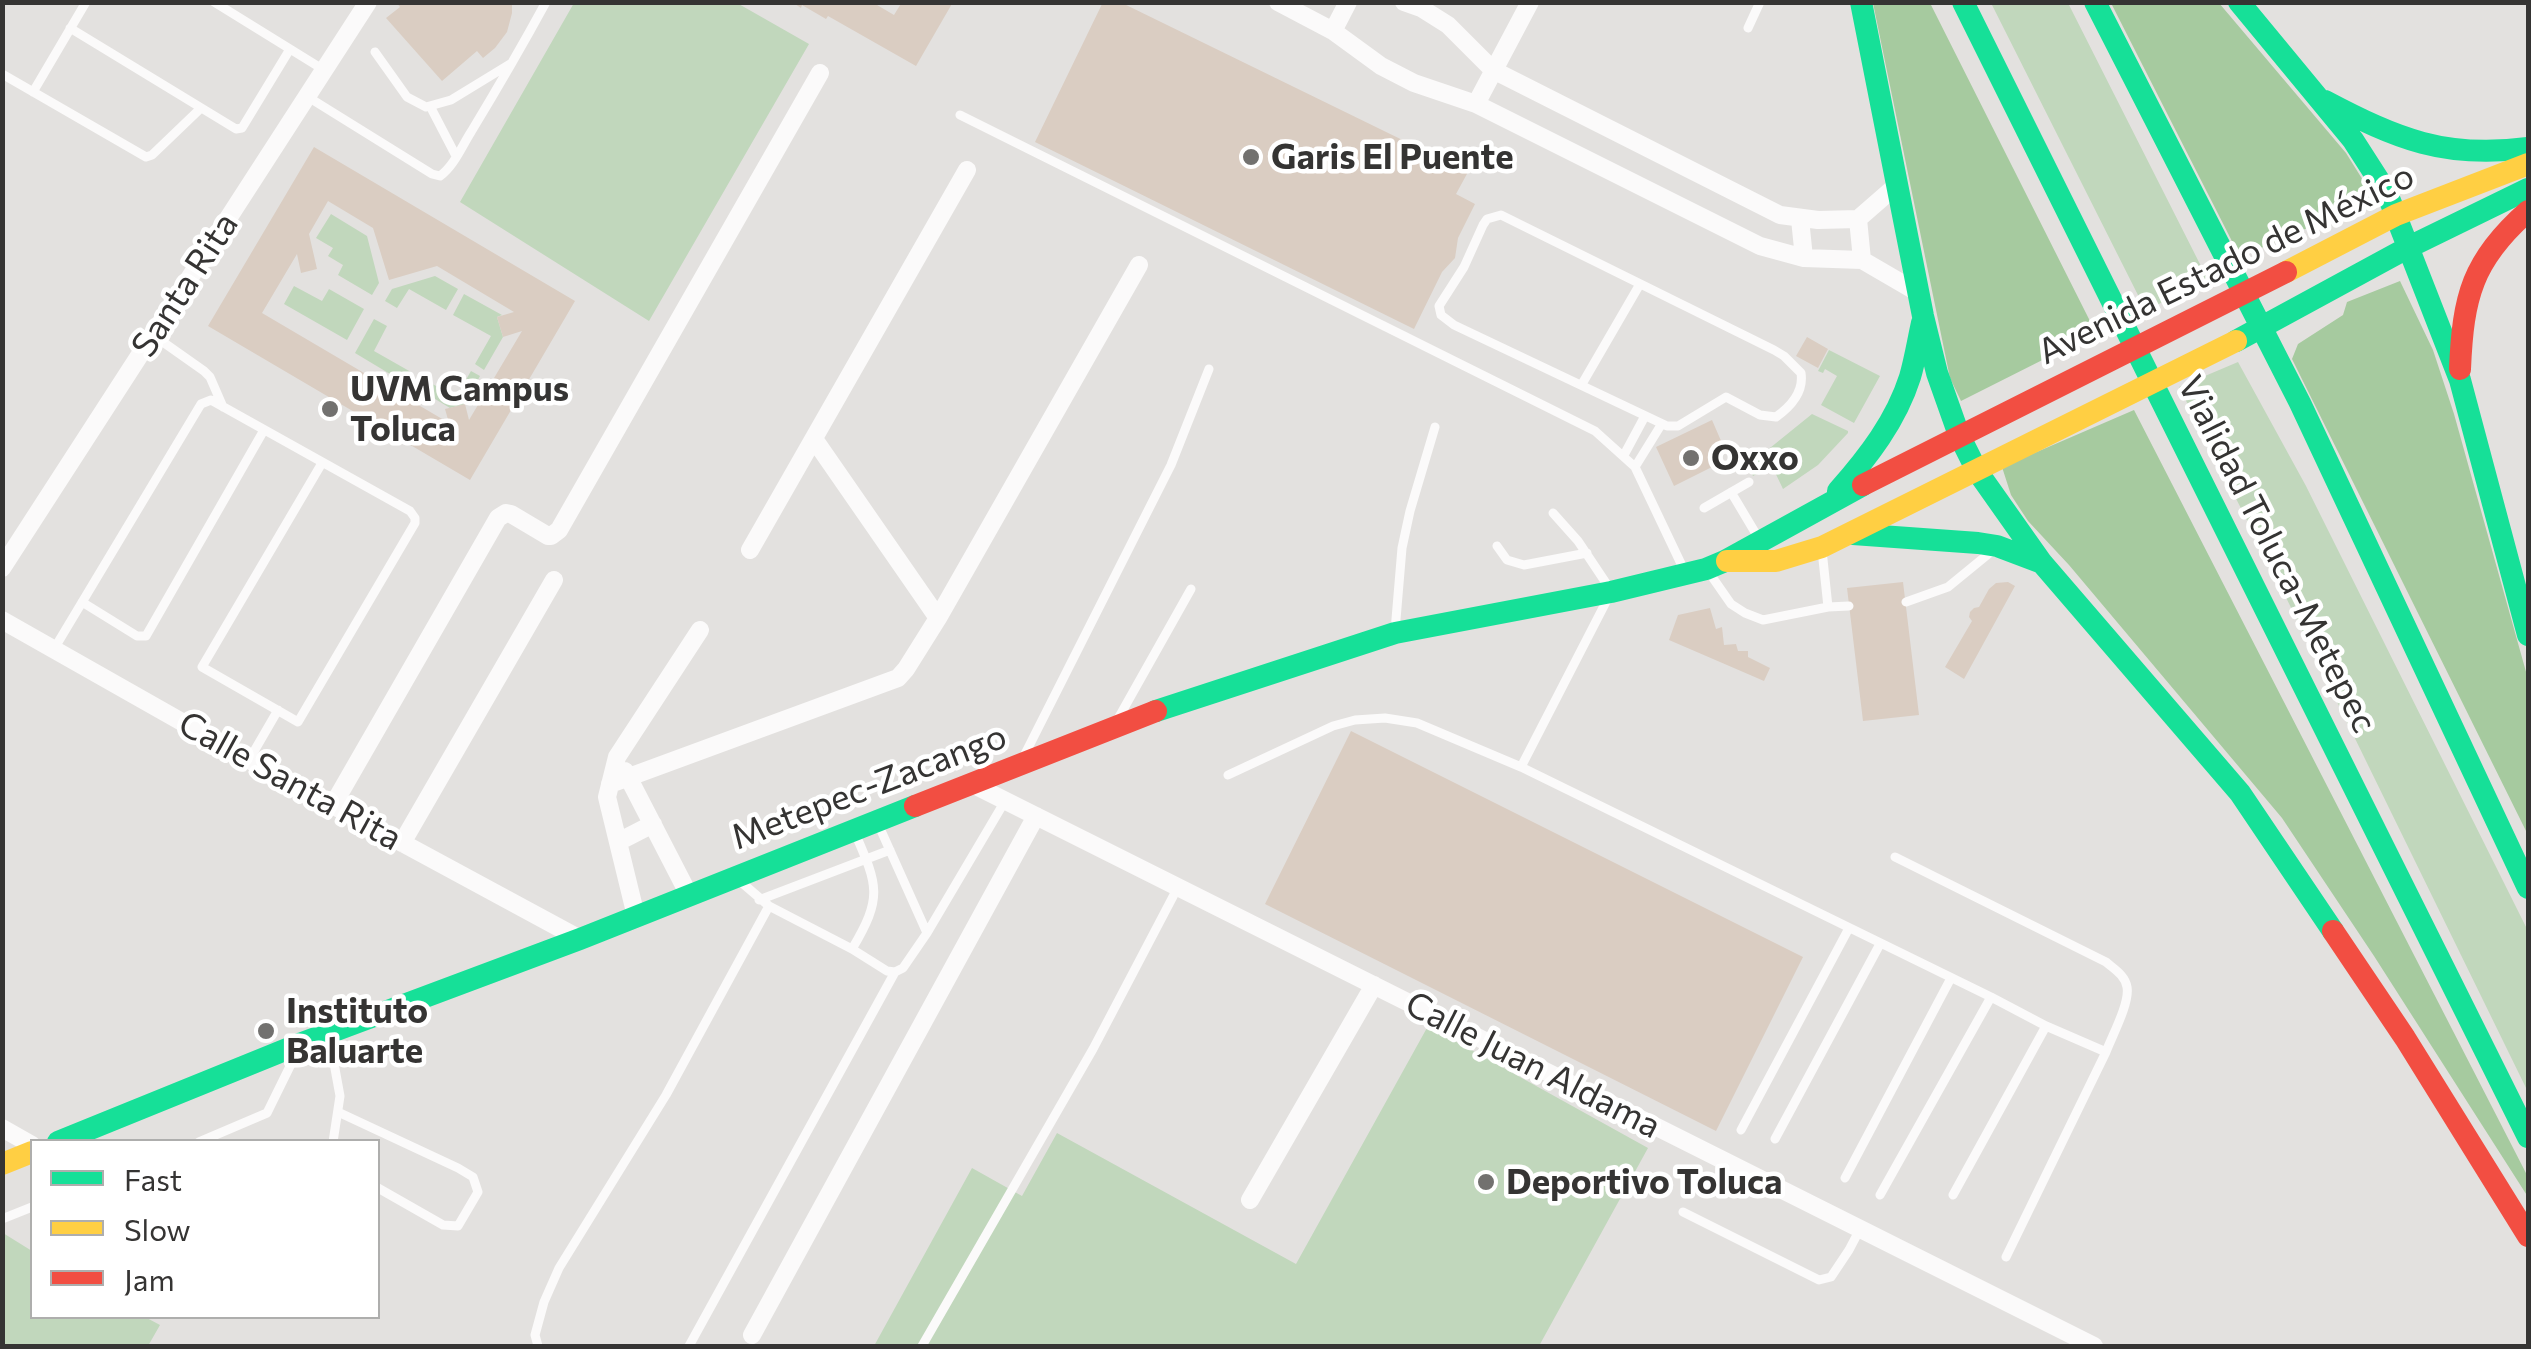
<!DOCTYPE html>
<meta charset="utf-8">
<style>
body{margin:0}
#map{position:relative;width:2531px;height:1349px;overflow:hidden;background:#e3e1df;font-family:Commissioner,sans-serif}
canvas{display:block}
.frame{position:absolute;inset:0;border:5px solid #353433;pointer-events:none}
.legend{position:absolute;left:30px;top:1139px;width:350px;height:180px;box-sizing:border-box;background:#fff;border:2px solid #aeaead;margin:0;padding:12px 18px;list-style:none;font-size:30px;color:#353433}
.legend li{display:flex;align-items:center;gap:20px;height:50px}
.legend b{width:50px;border:2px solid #aeaead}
</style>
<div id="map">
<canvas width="2531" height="1349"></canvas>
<div class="frame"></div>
<ul class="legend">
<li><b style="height:12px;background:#16e098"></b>Fast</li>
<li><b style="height:12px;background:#ffcf43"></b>Slow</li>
<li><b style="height:12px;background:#f24e42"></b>Jam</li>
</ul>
</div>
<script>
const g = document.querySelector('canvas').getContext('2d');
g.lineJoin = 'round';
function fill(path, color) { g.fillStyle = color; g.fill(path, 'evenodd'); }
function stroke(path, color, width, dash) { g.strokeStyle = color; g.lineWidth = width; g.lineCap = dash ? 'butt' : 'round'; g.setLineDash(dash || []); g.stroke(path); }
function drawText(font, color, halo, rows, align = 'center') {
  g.font = font + ' Commissioner,sans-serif'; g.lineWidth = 9; g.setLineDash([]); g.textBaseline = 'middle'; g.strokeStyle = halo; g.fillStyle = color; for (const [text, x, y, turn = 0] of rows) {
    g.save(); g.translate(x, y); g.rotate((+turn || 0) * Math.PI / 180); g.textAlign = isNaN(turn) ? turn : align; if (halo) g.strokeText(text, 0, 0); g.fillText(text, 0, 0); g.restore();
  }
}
fill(new Path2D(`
 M574 3H737L809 44 649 321 460 202Z
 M1991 3H2068L2207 278 2146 311Z
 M331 214 367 236 379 283 372 295 338 275 343 265 328 256 333 248 316 238Z
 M435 276 458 289 446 310 409 289 397 308 385 301 392 289Z
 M294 286 322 301 329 289 364 309 347 340 284 304Z
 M464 294 502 315 497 317 503 337 484 370 475 364 491 336 453 315Z
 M374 319 387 326 374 351 411 372 405 383 355 353Z
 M1829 350 1880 376 1854 423 1821 405 1837 376 1825 369 1823 373 1818 371Z
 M2238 362 2306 486 2528 931V1092L2275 575 2179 387Z
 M471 371 480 376 465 404 450 408 412 385 418 376 456 397Z
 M1812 414 1848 431V433L1818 465 1783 489 1772 466 1753 476 1745 458 1765 452Z
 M1428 1026 1648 1148 1539 1346H874L972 1168 1022 1196 1057 1133 1296 1264Z
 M3 1233 32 1251V1316L145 1317 160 1325 148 1346H3Z`), '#c1d7bc');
fill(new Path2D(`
 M1873 3H1930L2096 333 1961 401 1950 378Z
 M2111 3H2219L2346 153 2366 185 2370 201 2240 257Z
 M2400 281 2433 350 2454 414 2528 679V835L2292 359 2298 344 2343 315 2347 302Z
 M2134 410 2528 1177V1197L2374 956 2282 818 2069 565 2028 521 2011 495 2002 467Z`), '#a6ca9f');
fill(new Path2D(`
 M396 2H512V13L507 32 495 48 483 58 477 51 442 81 386 18 400 7Z
 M792 2H872L894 15 902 2H953L916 66 828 16 826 19 802 5 801 8Z
 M1103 2H1120L1468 172 1456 194 1475 204 1458 238 1455 258 1442 272 1414 329 1035 142Z
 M314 147 575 301 470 480 208 326ZM328 201 373 228 389 280 437 266 514 312 497 317 503 337 522 331 469 420 465 404 445 409 449 423 262 313 297 254 301 273 317 269 309 234Z
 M1807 337 1828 349 1818 368 1796 356Z
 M1712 420 1725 450 1716 465 1674 486 1656 447Z
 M1903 582 1919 715 1863 721 1847 588Z
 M2008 582 2015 586 1964 679 1945 667 1972 621 1969 617 1970 612 1974 608 1979 607 1989 589 1996 583Z
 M1710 608 1716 629 1722 627 1724 645 1736 644 1738 651H1748V657L1770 668 1764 681 1669 640 1678 615Z
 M1351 731 1803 957 1716 1131 1265 904Z`), '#dacdc2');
stroke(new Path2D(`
 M214 2 324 70
 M70 28 236 129 242 128 290 49
 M1748 28 1760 2
 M375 52 407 97 426 107 451 100 510 64
 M2 74 146 157 152 155 201 108
 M33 92 86 2
 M308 97 432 174 440 176C454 166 462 146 471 132 497 89 522 46 546 2
 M430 106 456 156
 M960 115 1595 431 1635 467 1684 570
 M1501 215 1774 350 1784 356 1801 373C1804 392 1790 407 1776 417L1760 415 1726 397 1678 426H1667L1454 325 1441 315 1439 306 1464 267 1483 225 1487 219Z
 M153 335 204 371 210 377 223 407
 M1582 384 1640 284
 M1624 455 1645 416
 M1635 467 1661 425
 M1731 492 1759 539
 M1704 508 1749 482
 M1553 513 1578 541 1608 586
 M1497 546 1507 560 1524 565 1587 553
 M1822 550 1828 607
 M1708 571 1731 604 1745 613 1763 620 1828 607 1849 606
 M82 602 137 636H146L264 430
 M1906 602 1948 587 1992 551
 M1395 631 1402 548 1410 511 1435 427
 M54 649 201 404 211 400 410 511 415 518V523L298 722 202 667 322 463
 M1119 717 1191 589
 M1025 754 1171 465 1209 369
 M249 760 278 710
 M1521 767 1607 600
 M1228 775 1333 726 1355 720 1385 718 1417 723 1521 767 1991 997 2046 1026 2106 1052 2006 1257
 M879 826 927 933
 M1895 857 2106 962C2114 969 2125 975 2127 987 2130 1003 2112 1036 2106 1052
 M741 882 769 906 852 949 887 971 895 972 903 968 927 933 1005 801
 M759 900 890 850
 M852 949C883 897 878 886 855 833
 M329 1036 340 1096 333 1142
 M338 1112 458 1168 473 1177 478 1192 458 1226 443 1225 378 1188
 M1741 1130 1849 928
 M1775 1139 1880 944
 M199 1142 267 1113 297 1052
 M1845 1178 1951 978
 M1880 1195 1991 997
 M1953 1195 2046 1026
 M1683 1212 1819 1280 1831 1277 1849 1250 1860 1229
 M2 1219 32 1207
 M538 1346 535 1335 544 1302 559 1268 666 1095 769 906
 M689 1346 895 972
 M922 1346 1093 1049 1178 887`), '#fbfafa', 9);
stroke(new Path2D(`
 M1278 2 1333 31 1381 66 1414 83 1476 104 1760 246 1804 258 1862 260 1917 292
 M1404 2 1421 8 1448 25 1493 70 1780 215 1818 220 1858 219 1897 185
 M1333 31 1348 2
 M1476 104 1530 2
 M1800 219 1804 258
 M1858 219 1862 260
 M814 439 938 618
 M750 550 967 170
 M2 568 368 2
 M2 620 249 760 580 939
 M625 771 689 895
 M610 784 898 678 906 669 938 618 1139 265
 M972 784 2094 1346
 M333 805 498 518 506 513 511 514 548 536H551L559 530 820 73
 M618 842 653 824
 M402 843 554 580
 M636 916 607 797 617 757 700 630
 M2 1128 32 1145
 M1250 1200 1374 985
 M752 1335 1036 816`), '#fbfafa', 18);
stroke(new Path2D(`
 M1861 2 1923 316 1937 373 1959 435 1977 471 2042 563 2240 793 2333 931
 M1963 2 2528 1137
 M2095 2 2300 403 2528 888
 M2239 2 2353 140 2387 193 2460 380 2528 635
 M2325 101C2397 139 2445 159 2528 148
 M2236 341 2409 247 2528 189
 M1838 491C1868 457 1896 421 1910 377 1915 360 1918 341 1922 323
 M1853 534 1978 543 1997 546 2042 563
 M1156 711 1395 633 1611 592 1706 569 1725 561 1863 485
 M58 1142 302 1043 580 939 915 806`), '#16e098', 22);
stroke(new Path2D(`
 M2286 272 2396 215 2528 164
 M1727 561H1776L1822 547 2236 341
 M2 1164 32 1152`), '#ffcf43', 22);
stroke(new Path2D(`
 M2460 369C2463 297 2472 260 2528 211
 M1863 485 2286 272
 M915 806 1156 711
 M2333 931 2405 1038 2528 1236`), '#f24e42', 22);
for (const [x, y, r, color] of [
 [1251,157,10,"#72716f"],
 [330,409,10,"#72716f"],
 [1691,458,10,"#72716f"],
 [266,1031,10,"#72716f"],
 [1486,1182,10,"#72716f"]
]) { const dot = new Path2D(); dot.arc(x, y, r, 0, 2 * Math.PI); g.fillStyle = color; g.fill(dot); stroke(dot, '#fff', 4); }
drawText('bold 35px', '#353433', '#fff', [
 ["Garis El Puente",1271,157],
 ["UVM Campus",350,389],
 ["Toluca",350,429],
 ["Oxxo",1711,458],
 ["Instituto",286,1011],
 ["Baluarte",286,1051],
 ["Deportivo Toluca",1506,1182]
], 'left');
drawText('35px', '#353433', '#fff', [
 ["Avenida Estado de México",2226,264,-26],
 ["Santa Rita",185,285,-57],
 ["Vialidad Toluca-Metepec",2277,554,63],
 ["Calle Santa Rita",290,781,29],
 ["Metepec-Zacango",869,787,-21],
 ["Calle Juan Aldama",1533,1065,27]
]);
</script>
